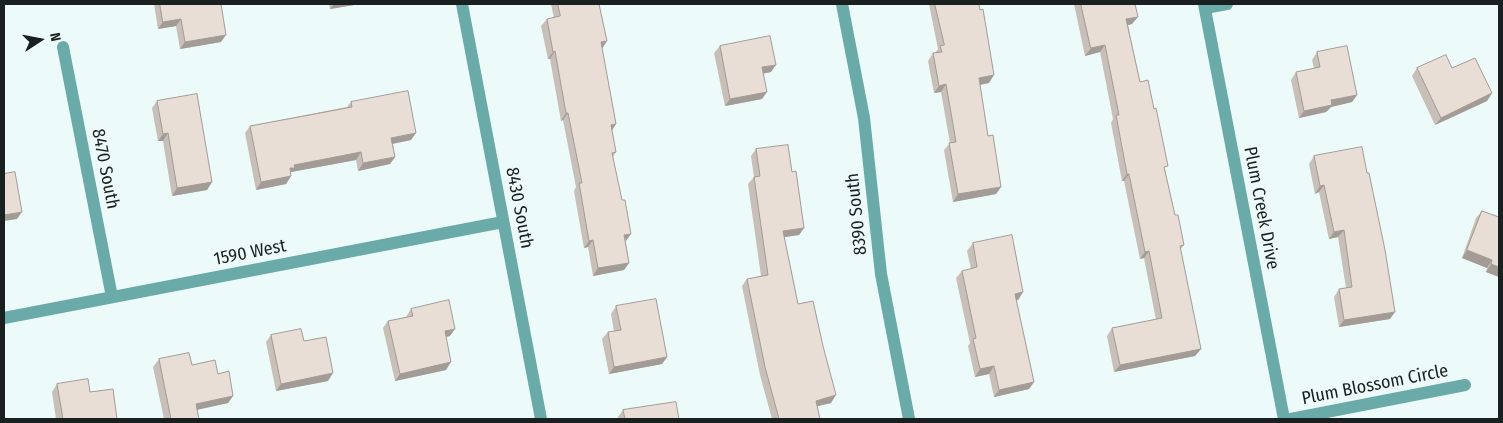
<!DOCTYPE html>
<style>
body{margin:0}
#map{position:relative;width:1503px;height:423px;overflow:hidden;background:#ecfaf9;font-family:"Fira Sans Condensed",sans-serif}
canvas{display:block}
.frame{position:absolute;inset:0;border:5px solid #1a201f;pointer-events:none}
.north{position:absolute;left:15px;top:15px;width:50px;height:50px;-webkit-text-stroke:4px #ecfaf9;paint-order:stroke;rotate:79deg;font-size:14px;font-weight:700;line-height:20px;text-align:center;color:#1a201f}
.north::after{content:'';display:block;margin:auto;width:18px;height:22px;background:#1a201f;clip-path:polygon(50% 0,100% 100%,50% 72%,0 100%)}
</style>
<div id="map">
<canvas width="1503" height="423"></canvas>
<div class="frame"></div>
<div class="north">N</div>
</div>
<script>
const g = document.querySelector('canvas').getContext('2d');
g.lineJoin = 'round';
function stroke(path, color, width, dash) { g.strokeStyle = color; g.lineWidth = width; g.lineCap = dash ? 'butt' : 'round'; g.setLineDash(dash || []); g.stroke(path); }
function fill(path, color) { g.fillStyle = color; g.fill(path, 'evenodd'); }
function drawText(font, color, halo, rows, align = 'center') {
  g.font = font + ' "Fira Sans Condensed",sans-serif'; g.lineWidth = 4; g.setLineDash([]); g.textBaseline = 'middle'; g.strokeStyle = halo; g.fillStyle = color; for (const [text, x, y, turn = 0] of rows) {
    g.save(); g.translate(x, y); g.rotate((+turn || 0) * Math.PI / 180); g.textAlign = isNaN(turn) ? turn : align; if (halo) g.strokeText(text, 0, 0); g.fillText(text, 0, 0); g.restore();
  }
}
stroke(new Path2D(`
 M462 4 541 419
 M842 4 864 118 881 274 909 419
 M1204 4 1284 419
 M1205 8 1227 4
 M63 47 112 297
 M4 318 503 222
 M1291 419 1465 385`), '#6aaba9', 12);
fill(new Path2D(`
 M154 4H221V42L180 49 176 26 158 29Z
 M329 4H360L330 9Z
 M551 4H599L607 41 602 48 616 124 612 130 616 152 613 157 629 263 624 270 593 276 588 247 584 248 574 191 576 187 563 120 561 121 550 59H548L541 26 547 19 554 18Z
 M929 4H979L989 83 980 85 988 136 1001 187 996 194 953 202 944 150 950 143 941 92 934 93 928 61 933 53H935L938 49Z
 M1074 4H1135L1132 24 1128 25 1140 82 1165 170 1175 215 1184 245 1180 250 1201 349 1195 356 1114 372 1107 336 1112 328 1156 320 1144 258 1140 259 1124 181H1122L1111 123 1113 119 1100 52 1085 56Z
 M720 46 771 72 764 73 762 99 725 106 714 53Z
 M1317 52 1357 95 1352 102 1331 107 1326 112 1299 118 1291 80 1296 72 1314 68 1312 60Z
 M1417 68H1452L1492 93 1487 101 1435 125 1412 76Z
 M157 101 212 182 207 190 172 196 163 141H158L152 108Z
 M351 102 411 140 393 144 395 157 390 164 358 171 356 160 291 172V176L286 184 256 190 245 133 250 126 347 107Z
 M756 149 792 172 804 228 799 235 784 237 798 304 831 403 817 406 820 419H772L760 375 742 286 747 279 761 276 748 184 754 177 751 156Z
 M1314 156 1390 319 1339 327 1334 297 1339 289 1346 288 1338 237 1329 239 1319 192 1315 194 1309 164Z
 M1482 211 1499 217V277L1486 272 1487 268 1462 258 1476 218Z
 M973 243 1023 292 1018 300H1016L1034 382 1029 389 994 397 989 374 975 377 968 346 970 343 956 278 962 271 971 269 967 251Z
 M616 306 667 357 662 364 609 374 602 339 608 332 614 331 611 314Z
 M411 309 450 336 446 337V370L395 381 383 328 388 321 406 317Z
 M271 335 304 341 328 381 276 391 266 342Z
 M159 359 192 365 218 374 233 396 228 403 197 410 198 419H164L153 367Z
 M57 384 90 392 117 419H56L52 392Z
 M623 410 679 419H618V417Z`), '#c8bfb8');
fill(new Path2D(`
 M334 4H360L330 9Z
 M1138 17 1132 24 1121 27 1126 19Z
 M181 19 176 26 158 29 163 22Z
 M226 35 221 42 180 49 185 42Z
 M607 41 602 49 601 42Z
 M1105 45 1100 52 1085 56 1091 48Z
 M555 51 550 59H548L553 52Z
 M776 65 771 72 757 75 762 67Z
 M994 75 989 83 974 86 979 78Z
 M946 84 941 92 934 93 939 86Z
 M767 92 762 99 725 106 730 99Z
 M1492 93 1487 101 1435 125 1441 118Z
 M1357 95 1352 102 1331 107 1326 112 1299 118 1304 111 1331 100Z
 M566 113H568L563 120 561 121Z
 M616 124 611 132V125Z
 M168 133 163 141H158L163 134Z
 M416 133 411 140 386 145 391 138Z
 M361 152 356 160 291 172 289 175 290 168 294 165Z
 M395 157 390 164 358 171 363 163Z
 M1127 174H1129L1124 181H1122Z
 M291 176 286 184 256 190 261 182Z
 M212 182 207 190 172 196 177 188Z
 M1324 185 1319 192 1315 194 1320 186Z
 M1001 187 996 194 953 202 958 194Z
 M22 212 17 219 4 221V215Z
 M804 228 799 235 778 238 783 231Z
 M1344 230 1338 237 1329 239 1334 232Z
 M631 234 626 241 624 235Z
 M593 240 588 247 584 248 589 241Z
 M1467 250 1492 260 1487 268 1462 258Z
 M1149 251 1144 258 1140 259 1145 252Z
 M629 263 624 270 593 276 598 268Z
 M1491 264 1499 267V277L1486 272Z
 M1023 292 1018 300 1009 302 1015 294Z
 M1395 312 1390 319 1339 327 1344 320Z
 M455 329 450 336 439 338 445 331Z
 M1201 349 1195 356 1114 372 1120 365Z
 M667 357 662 364 609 374 614 367Z
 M451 362 446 370 395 381 400 374Z
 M994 366 989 374 975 377 980 369Z
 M333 373 328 381 276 391 281 384Z
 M1034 382 1029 389 994 397 999 390Z
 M836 395 831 403 810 408 816 401Z
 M233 396 228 403 191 411 196 404Z`), '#a29b96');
const building = new Path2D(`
 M160 4H221L226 35 185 42 181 19 163 22Z
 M558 4H599L607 41 601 42 616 124 611 125 616 152 612 153 622 200H625L631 234 624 235 629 263 598 268 593 240 589 241 579 183H582L568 113H566L555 51 553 52 547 19 560 16Z
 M935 4H979L980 10 983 9 994 75 979 78 988 136 993 135 1001 187 958 194 949 143 956 142 946 84 939 86 933 53 942 52 940 46 944 45Z
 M1081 4H1135L1138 17 1126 19 1140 82 1148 80 1154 109 1156 108 1168 166 1164 167 1175 215H1178L1184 245 1180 246 1201 349 1120 365 1112 328 1162 318 1149 251 1145 252 1129 174H1127L1116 115H1119L1105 45 1091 48Z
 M770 36 776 65 762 67 767 92 730 99 720 46Z
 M1347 46 1357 95 1331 100 1332 105 1304 111 1296 72 1320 67 1317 52Z
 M1446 55 1452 68 1475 58 1492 93 1441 118 1417 68Z
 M408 91 416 133 391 138 395 157 363 163 361 152 294 165 295 168H290L291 176 261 182 250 126 352 107 351 102Z
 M197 94 212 182 177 188 168 133 163 134 157 101Z
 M788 145 792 172 796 171 804 228 783 231 798 304 813 301 823 346 836 395 816 401 820 419H779L765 367 747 279 768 275 754 177 760 176 756 149Z
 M1362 147 1367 173H1369L1385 250 1395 312 1344 320 1339 289 1352 287 1344 230 1334 232 1324 185 1320 186 1314 156Z
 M15 172 22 212 4 215V174Z
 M1482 211 1499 217V267L1491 264 1492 260 1467 250Z
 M1012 235 1023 292 1015 294 1034 382 999 390 994 366 980 369 973 339 976 338 962 271 977 267 973 243Z
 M656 299 667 357 614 367 608 332 621 330 616 306Z
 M449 300 455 329 445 331 451 362 400 374 388 321 413 316 411 309Z
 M301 329 304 341 326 337 333 373 281 384 271 335Z
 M189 353 192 365 215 360 218 374 229 371 233 396 196 404 199 419H171L159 359Z
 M88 379 90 392 113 389 117 419H63L57 384Z
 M676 402 679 419H625L623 410Z`);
fill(building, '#e8ded6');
stroke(building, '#a29b96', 1);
drawText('18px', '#1a201f', '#ecfaf9', [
 ["8470 South",105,169,79],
 ["8430 South",519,208,79],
 ["Plum Creek Drive",1261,208,79],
 ["8390 South",857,214,-96],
 ["1590 West",250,253,-11],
 ["Plum Blossom Circle",1375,385,-11]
]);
</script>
